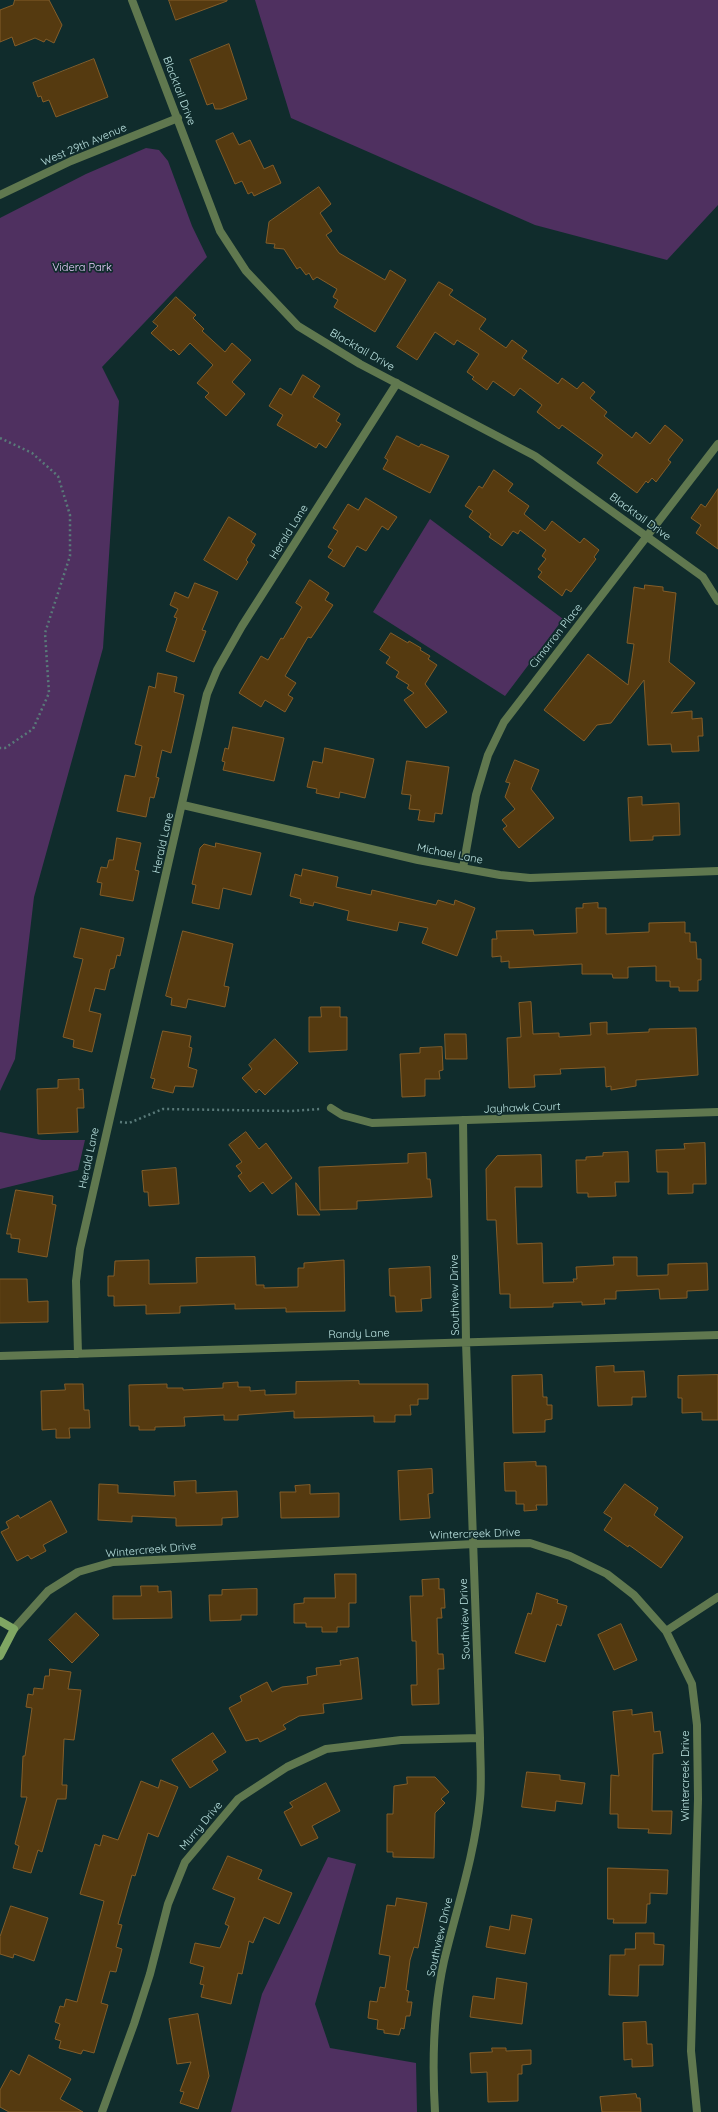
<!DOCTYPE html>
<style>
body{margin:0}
canvas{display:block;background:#102c2c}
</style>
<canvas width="718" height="2112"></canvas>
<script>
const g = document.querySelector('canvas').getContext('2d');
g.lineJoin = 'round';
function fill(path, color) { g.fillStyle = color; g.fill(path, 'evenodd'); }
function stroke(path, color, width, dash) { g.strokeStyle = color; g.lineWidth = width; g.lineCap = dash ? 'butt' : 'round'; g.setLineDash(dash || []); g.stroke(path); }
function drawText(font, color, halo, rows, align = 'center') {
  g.font = font + ' Quicksand,sans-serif'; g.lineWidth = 3.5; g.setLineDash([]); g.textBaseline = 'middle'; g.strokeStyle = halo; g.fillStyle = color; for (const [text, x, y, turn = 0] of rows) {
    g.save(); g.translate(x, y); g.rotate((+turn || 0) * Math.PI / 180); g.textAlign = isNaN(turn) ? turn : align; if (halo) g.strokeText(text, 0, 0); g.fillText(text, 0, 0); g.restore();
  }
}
fill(new Path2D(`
 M255 0H718V205L667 260 535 225 291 118Z
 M146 148 159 150 168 161 192 226 207 257 102 367 119 401 103 648 34 897 15 1059 0 1091V218L86 174Z
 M430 519 563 619 505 696 373 612Z
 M0 1132 42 1140H85L78 1170 0 1189Z
 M328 1857 356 1864 315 2004 330 2048 416 2063 417 2112H231L262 1994Z`), '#4f3060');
const building = new Path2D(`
 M15 0H49L62 25 54 43 46 39 44 42 35 38 15 46 12 37 0 42V10L13 5Z
 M169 0H227V1L176 20Z
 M229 44 247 99 221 109H215L213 103 207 105 190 60Z
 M94 59 108 97 56 117 49 100 43 102 41 96 38 97 33 83Z
 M233 133 239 145 250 140 264 169 273 165 281 183 254 196 252 192 248 194 242 181 235 184 216 141Z
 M319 187 331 204 320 213 332 231 326 235 339 253 385 280 390 270 406 280 375 332 334 307 338 300 333 297 337 289 317 277 313 280 309 273 306 275 300 267 297 269 284 249 274 248 275 244 266 243 269 222Z
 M439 282 453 290 449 295 486 319 479 329 506 348 512 340 527 351 522 358 558 384 562 378 577 389 583 382 595 392 590 398 607 412 604 416 632 438 636 432 650 444 665 425 683 440 668 460 671 462 656 482 652 478 648 483 646 481 637 493 597 463 603 455 562 425 559 429 537 412 542 405 520 388 514 396 493 381 487 390 472 379 474 377 467 372 479 354 457 340 454 345 435 332 417 360 397 347Z
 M176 297 196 315 193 318 204 329 202 331 225 352 232 343 251 360 232 382 245 394 226 416 205 397 209 393 197 383 213 365 190 343 179 355 173 349 171 351 151 333 158 326 153 322Z
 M303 375 320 386 313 397 340 414 336 421 341 424 326 448 319 443 316 448 277 425 283 415 269 406 280 388 291 395Z
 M397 436 419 447 421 444 449 456 430 493 383 469 388 460 385 458Z
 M494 470 513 484 508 491 529 506 524 514 545 531 552 521 580 543 584 538 599 550 594 557 596 559 571 592 566 589 562 596 538 577 542 572 538 569 546 559 542 556 546 550 520 530 518 534 513 531 502 546 489 537 491 534 469 517 473 511 465 506 479 486 482 488Z
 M718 489V549L696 533 701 525 691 518 701 504 705 507Z
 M366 498 397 517 388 530 382 526 366 551 357 546 344 567 328 557 333 550 328 547 338 531 333 528 348 504 358 510Z
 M229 517 256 534 251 542 255 545 246 560 248 562 237 580 204 560Z
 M310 580 329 593 325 600 333 605 311 638 308 637 285 676 296 683 288 695 293 698 285 712 265 700 261 707 239 693 261 656 268 660 281 638 283 639 302 607 296 603Z
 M195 583 218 592 202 630 206 631 194 662 166 651 177 618 174 617 178 609 170 605 175 592 188 598Z
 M645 585 663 587V591L676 593 669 662 695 683 671 713 692 711V719L702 718 703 736H698L699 751 672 752 671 744 648 745 644 680 611 723 597 725 584 741 544 710 588 654 628 685 634 644 627 643 634 587 644 589Z
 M391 633 408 643 409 641 421 648 420 650 430 656 428 659 437 665 425 684 447 712 426 728 404 700 414 693 407 688 409 685 396 677 399 672 386 663 390 657 380 650Z
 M158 673 177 677 174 692 184 695 171 753 162 750 156 777 159 778 154 798 150 797 146 817 117 811 125 775 135 777 142 746 135 744 149 686 155 688Z
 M233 727 284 738 274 781 223 770 225 762 222 761 225 748 228 749Z
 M325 748 374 759 365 798 340 792 339 798 316 793 317 789 307 787 313 761 322 763Z
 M515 760 539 770 531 789 554 818 519 848 503 829 507 826 502 820 515 809 505 797 510 783 506 782Z
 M407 761 449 767 442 814 435 813 434 822 418 820 420 810 409 809 411 795 402 794Z
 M642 797V805L679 803 680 835 653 836V840L630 841 628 798Z
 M117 838 141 843 135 870 139 871 133 901 100 895 102 883 97 882 101 867 107 868 109 860H113Z
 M216 843 261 853 251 895 223 888 219 909 192 903 196 885 192 884 200 848 204 844 215 847Z
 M303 869 338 877 336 887 371 895 372 890 436 905 438 900 454 905 455 900 475 908 457 956 422 943 428 928 399 922 397 931 347 920 349 911 314 902 313 906 300 903 301 899 290 896 295 874 301 876Z
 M598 903V908H606V934L649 932V923L685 922V933H690V942H696L697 959H701V980H698V991H679V987H670V981H656V966L628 967V978H613L612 974H582V964L509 968V961L501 962V956L492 957V939H497L496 931 533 930 534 935 577 933 576 908H583V904Z
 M81 928 124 938 120 956 117 955 114 968 110 969 105 990 95 988 89 1011 101 1014 92 1052 73 1047 74 1040 63 1037 83 959 74 957Z
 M183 931 233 944 224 986 229 987 225 1007 188 999 186 1008 171 1005 172 998 166 996Z
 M531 1002 533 1034 559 1033V1037L591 1035 590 1023 607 1022V1034L649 1032V1029L696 1028 698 1075 636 1080V1086L611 1090V1086L606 1087 605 1067 560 1069 561 1074 534 1075 535 1087 509 1088 507 1038 521 1037 519 1003Z
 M321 1007H340V1017H347V1050L309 1052V1017H321Z
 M163 1031 191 1036 189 1047 192 1048 188 1067 197 1070 193 1087 175 1086 173 1093 152 1088 155 1079 151 1078Z
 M445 1034H466L467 1059H446Z
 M275 1039 298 1063 265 1095 259 1089 256 1093 242 1078 252 1069 249 1065Z
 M442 1047 443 1070 439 1071 440 1079H425V1096L402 1097 400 1054 420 1053V1048Z
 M79 1079V1090L83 1089 84 1108H77L78 1132 38 1134 37 1089 58 1088V1080Z
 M246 1132 259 1149 266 1143 292 1178 272 1194 263 1182 250 1192 238 1176 242 1173 236 1166 242 1162 229 1145Z
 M705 1143 706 1184H693V1193L668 1194V1172H657L656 1150 685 1149 684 1144Z
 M628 1152 629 1182H615L616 1196 588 1197V1193H577L576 1160H586V1157L603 1156V1153Z
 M426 1153 427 1179H430L432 1197 357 1201V1209L320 1210 319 1167 408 1163V1154Z
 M541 1155 542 1187H515L517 1244 542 1243 543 1283 574 1282 573 1279H577L576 1267 614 1265 613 1257H637V1276L668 1275V1264L707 1263 708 1290 687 1291V1298L660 1299 659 1289 616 1291V1299H604L605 1304 582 1305V1302L553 1303V1307L510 1308V1294H500L496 1220H487L486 1169 497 1156Z
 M176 1168 179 1204 149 1206 148 1192H144L142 1171Z
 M296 1183 320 1215H298Z
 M16 1190 53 1196 52 1204 56 1205 47 1257 18 1252 20 1239 11 1238V1234H7Z
 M255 1257 256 1285H264V1288L298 1287V1268H304V1263L344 1260 345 1311 286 1312V1308L235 1309V1304L180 1306V1313L146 1314V1305L114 1306V1296H108V1276H114L115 1261 149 1260V1284L197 1283 196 1258Z
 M430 1267 431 1298 421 1299 422 1311 396 1312 395 1296H390L389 1269Z
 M0 1279H27L28 1302 48 1301V1322L0 1323Z
 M614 1366V1372L644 1371 646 1397H632V1405L598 1406 596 1367Z
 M542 1375 543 1397H547V1405H552V1419L545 1420V1432L513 1433 512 1376Z
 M718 1375V1420H702V1412L682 1413V1398H678V1376Z
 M359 1381V1384H428V1399H418V1405H410L411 1415H395V1422H374V1416L294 1418V1411L238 1415V1420H224V1415L184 1417 185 1426 155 1427V1430H139V1426H130L129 1385 167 1384V1388H183V1390L223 1388V1383L238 1382V1387H250V1391L265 1390V1395L296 1394V1382Z
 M65 1384H83L84 1410H89L90 1428H69L70 1438H56V1429L42 1430 41 1391 65 1390Z
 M536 1462V1466H546L547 1505H536L537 1510 524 1511V1504H516V1491H505L504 1463Z
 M432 1469 433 1493 428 1494 430 1518 400 1520 398 1471Z
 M196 1481V1493L237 1491 238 1517 222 1518V1525L176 1526V1518L132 1516V1522L98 1520 99 1484 118 1485V1493L175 1496 174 1482Z
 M625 1484 658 1508 654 1515 683 1537 661 1568 629 1545 628 1547 604 1530 612 1518 604 1513Z
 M310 1485V1494L339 1493V1517L281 1518 280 1492H296L295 1486Z
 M51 1501 67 1532 43 1545 46 1551 31 1559 28 1555 17 1561 1 1532 9 1528 6 1522 18 1515 20 1518Z
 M335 1574H356V1603H349V1627H337V1632H322V1627H306V1623H294V1604L304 1603V1598H335Z
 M439 1579V1589H444L445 1608H441L442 1618H437L438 1654H443L444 1669H438L439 1704 412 1705 411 1685H417L416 1641H412L410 1596H423L422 1580Z
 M141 1586H158V1592L171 1591 172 1618 113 1619V1596H141Z
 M257 1589V1615H241V1620L210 1621 209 1595H222V1590Z
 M537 1593 558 1600 557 1603 567 1606 561 1626 557 1624 545 1662 515 1653 528 1613 531 1614Z
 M76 1613 99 1635 72 1663 49 1640Z
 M621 1624 637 1660 614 1670 598 1635Z
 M358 1658 362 1699 323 1704 324 1713 299 1716 283 1725 286 1729 260 1742 258 1738 246 1741 229 1708 242 1701 240 1696 267 1682 272 1692 282 1687 308 1684 307 1677 317 1675 316 1668 341 1665 340 1661Z
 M50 1669 71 1672 68 1689 81 1690 74 1740 64 1739 62 1785H67L66 1799H57L42 1852 38 1850 31 1873 13 1868 19 1846 15 1844 27 1797H21L23 1756H25L32 1708 26 1707 28 1694 33 1695 34 1688 43 1689 45 1676H49Z
 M632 1710V1715L652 1712 654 1732 660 1731 663 1753 653 1754 652 1811H672L671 1834 648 1833 649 1829 618 1828V1814H610L611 1775 619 1776 613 1712Z
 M213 1733 226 1752 212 1761 218 1770 190 1788 172 1760Z
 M527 1772 560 1775V1780L585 1783 582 1804 556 1801 555 1811 522 1807Z
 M407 1777H435L449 1792 441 1799 445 1803 435 1813 434 1858 393 1857V1852H387V1814H393L394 1786 407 1784Z
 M161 1780 178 1787 158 1837 148 1833 135 1876 132 1875 118 1924 122 1925 116 1947 122 1949 116 1972 110 1971 101 2003 108 2005 94 2053 83 2050 81 2054 59 2048 61 2041 55 2039 60 2024 55 2022 60 2006 64 2007 66 1999 77 2002 104 1901 80 1894 95 1844 100 1846 103 1835 118 1840 141 1781 158 1788Z
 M326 1783 340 1811 312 1826 318 1838 301 1846 284 1812 293 1807 290 1803Z
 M228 1856 262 1870 258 1879 292 1893 279 1924 264 1917 253 1943 249 1941 242 1974 238 1973 231 2004 201 1997 204 1985 200 1984 204 1967 190 1963 195 1943 220 1948 229 1926 225 1924 235 1898 213 1889Z
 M608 1868 668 1870 667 1894 650 1893V1904H647L646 1923H613L614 1919H608Z
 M397 1898 427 1903 418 1948 414 1947 410 1960 406 1990 409 1991 407 2002H412L410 2016H406L404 2029 401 2028 399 2035 384 2033V2030L377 2029 378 2020 368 2018 370 2001 377 2002 380 1987 385 1988 390 1956 379 1954 387 1905 395 1906Z
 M11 1906 48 1918 34 1961 14 1954 13 1958 0 1954V1937Z
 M512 1915 532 1919 525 1954 486 1947 490 1926 509 1930Z
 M636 1933H654V1944L664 1945 663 1965H639L638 1996 609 1995 610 1955H625V1949H635Z
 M497 1978 527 1983 522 2024 470 2017 473 1996 494 1999Z
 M198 2014 209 2076 198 2109 180 2103 184 2092 180 2091 191 2062 177 2064 169 2019Z
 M646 2022 647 2044H652L653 2066 632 2067V2059L624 2060 623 2023Z
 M492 2048H506V2051L531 2050V2064L522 2065V2074H518V2101L488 2102 487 2072 471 2073 470 2053 492 2052Z
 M29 2055 71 2079 60 2099 83 2112H9L0 2107V2090L11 2070 19 2075Z
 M636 2094 637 2098H640L641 2112H602L600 2097Z`);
fill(building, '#553a10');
stroke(building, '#835d29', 1);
stroke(new Path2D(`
 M0 438 32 453 58 476 70 515V556L45 633 49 693 33 729 5 748H0
 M120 1122 129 1123 163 1109 291 1111 320 1109`), '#597a79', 2.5, [2, 3]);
stroke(new Path2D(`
 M132 0 220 231 246 271 298 326 360 364 535 456 703 577 718 601
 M0 195 71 161 178 118
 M183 805 418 860 500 875 530 878 718 871
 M463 868 476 795 488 755 504 722 718 444
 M331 1108 342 1115 372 1123 718 1112
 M78 1354 76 1281 80 1249 207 694 217 670 242 626 397 383
 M0 1356 718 1335
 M14 1629 48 1591 78 1572 113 1562 474 1544 530 1543 570 1556 607 1574 634 1595 666 1631 692 1684 697 1725 698 1799 691 2051 697 2112
 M666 1631 718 1597
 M102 2112 134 2024 150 1974 168 1904 185 1862 238 1799 287 1767 326 1749 401 1740 480 1738
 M435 2112C432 2062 433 2011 444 1961 457 1907 475 1854 480 1799 482 1779 480 1758 480 1738L466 1342 463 1120`), '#60784f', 8);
stroke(new Path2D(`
 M0 1621 14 1629 0 1656`), '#7fa663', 8);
drawText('11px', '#bbe3e1', '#102c2c', [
 ["Blacktail Drive",179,91,69],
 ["West 29th Avenue",84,145,-23],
 ["Blacktail Drive",362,350,30],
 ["Blacktail Drive",640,517,36],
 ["Herald Lane",289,532,-58],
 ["Cimarron Place",556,636,-52],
 ["Herald Lane",163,843,-77],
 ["Michael Lane",450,854,11],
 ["Jayhawk Court",522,1108,-2],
 ["Herald Lane",89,1158,-78],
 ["Southview Drive",455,1295,-91],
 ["Randy Lane",359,1334,-2],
 ["Wintercreek Drive",475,1534,-2],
 ["Wintercreek Drive",151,1550,-5],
 ["Southview Drive",465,1619,-92],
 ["Wintercreek Drive",686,1776,-90],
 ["Murry Drive",201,1826,-50],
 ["Southview Drive",440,1937,-77]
]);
drawText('11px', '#edcfff', '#102c2c', [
 ["Videra Park",82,268]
]);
</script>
